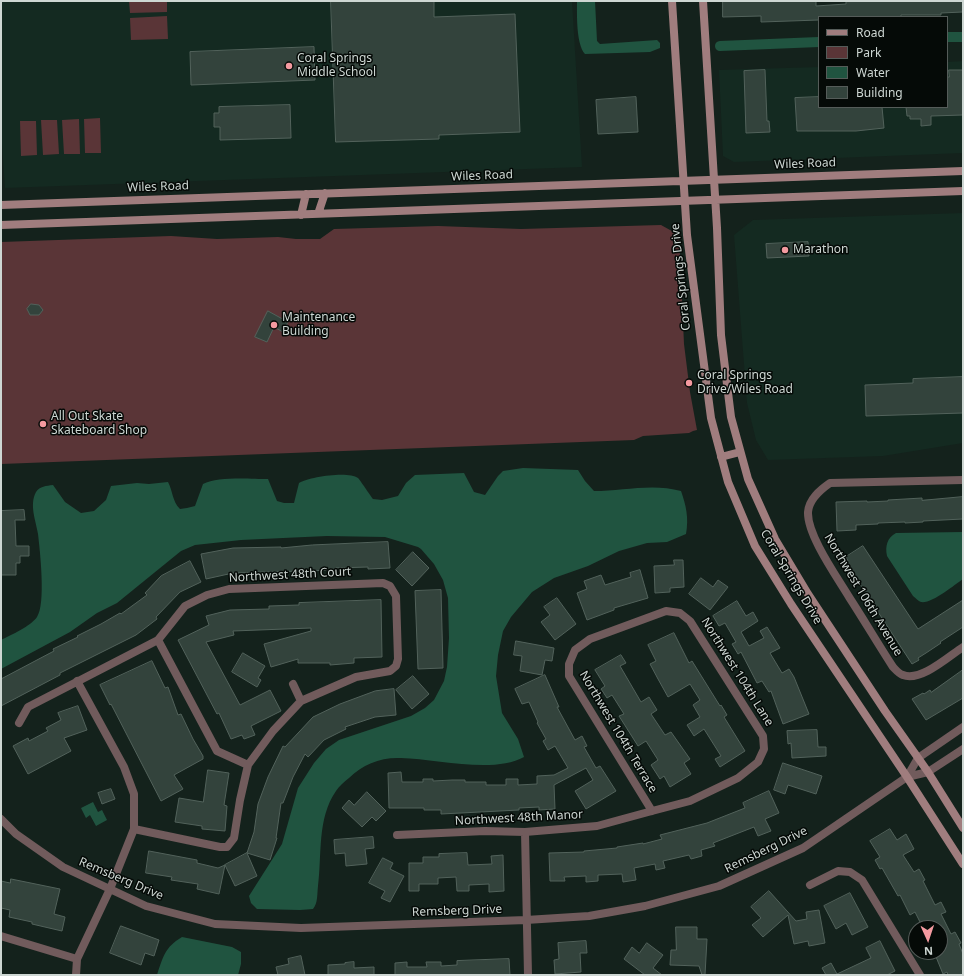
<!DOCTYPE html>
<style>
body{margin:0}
#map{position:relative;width:964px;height:976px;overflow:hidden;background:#14221c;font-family:"Noto Sans",sans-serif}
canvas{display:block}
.frame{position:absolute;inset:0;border:2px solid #ced7d3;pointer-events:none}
.legend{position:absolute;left:818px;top:16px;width:130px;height:92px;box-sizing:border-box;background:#050a07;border:1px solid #555c59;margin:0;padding:5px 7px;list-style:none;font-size:12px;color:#ced7d3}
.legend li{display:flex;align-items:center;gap:8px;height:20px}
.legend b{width:20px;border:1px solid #555c59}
.north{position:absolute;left:908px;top:920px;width:40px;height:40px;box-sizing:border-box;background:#050a07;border:1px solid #555c59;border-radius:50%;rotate:177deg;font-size:11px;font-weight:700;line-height:16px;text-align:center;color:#ced7d3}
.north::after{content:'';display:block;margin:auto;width:14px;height:18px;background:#f49aa0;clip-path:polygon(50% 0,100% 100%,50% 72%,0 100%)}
</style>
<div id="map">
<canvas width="964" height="976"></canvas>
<div class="frame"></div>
<ul class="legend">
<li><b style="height:5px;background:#a07d7e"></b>Road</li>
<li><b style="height:11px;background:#5a3537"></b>Park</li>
<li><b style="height:11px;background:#205440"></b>Water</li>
<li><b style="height:11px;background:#33433c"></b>Building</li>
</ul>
<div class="north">N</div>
</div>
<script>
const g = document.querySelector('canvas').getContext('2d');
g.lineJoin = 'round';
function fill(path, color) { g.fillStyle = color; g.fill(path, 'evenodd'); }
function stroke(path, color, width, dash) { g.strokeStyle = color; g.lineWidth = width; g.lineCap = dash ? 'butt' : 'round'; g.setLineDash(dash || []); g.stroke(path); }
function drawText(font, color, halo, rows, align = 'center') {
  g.font = font + ' "Noto Sans",sans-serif'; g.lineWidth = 3; g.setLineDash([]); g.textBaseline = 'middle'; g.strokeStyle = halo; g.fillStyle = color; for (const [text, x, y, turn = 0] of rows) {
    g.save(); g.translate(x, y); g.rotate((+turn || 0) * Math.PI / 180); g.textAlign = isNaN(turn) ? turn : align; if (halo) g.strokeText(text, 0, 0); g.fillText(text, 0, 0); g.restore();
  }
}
fill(new Path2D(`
 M1 1H572L582 167 5 188 1 130Z
 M963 61V153L734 162 723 156 719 70 819 67V107H947V62Z
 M963 213V443L883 456 768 460 756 440 747 403 734 235 753 220Z`), '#142a21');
fill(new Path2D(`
 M129 1H167V12L130 13Z
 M167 16 168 39 131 40 130 18Z
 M100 118 101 153H85L84 119Z
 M79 119 80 154H64L62 120Z
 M41 120H57L59 154 43 155Z
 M20 121H36L37 155 21 156Z
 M661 225 679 235 684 344 690 392 697 430 693 431 689 433 643 436 634 440 1 464V242L171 236 217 239 278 237 296 239H320L334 229 438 226 521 229Z`), '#5a3537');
fill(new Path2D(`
 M577 1H595L597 41 600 44 657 40 660 43V48L650 52 585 54C576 44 577 14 577 1Z
 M523 468 578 470 585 481 594 491C622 491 653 483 681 491 686 505 689 518 686 534L667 542 647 543 619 551 588 566 554 578 532 592 511 617 503 631 498 655 496 676 502 713 518 739 524 757C494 774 436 759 401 758 381 757 363 764 349 778 344 782 339 786 336 791 317 818 322 855 318 886 317 894 318 903 313 909L300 910 257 909 251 903 249 896 282 844 298 788 314 763 326 749 339 740 411 716 425 708 434 700 444 681 447 667 449 638 448 598 443 580 434 564 421 549 418 547 385 537 327 536 283 538 241 540 195 545 181 551 117 603 97 613 70 632 1 669V640C11 635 31 626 37 617 46 604 40 551 38 534 36 521 29 505 36 492 40 486 46 486 53 485L65 502 81 513 94 511 106 500 111 486 137 483 149 484 168 482C173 491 172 501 180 509L187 508 195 506 203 484C218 476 251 479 268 479L277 501 284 503H294L299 483C309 477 348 471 358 478 360 480 370 495 373 499L382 500 398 496 406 483 415 475 464 473 474 492 485 495 498 476 503 471Z
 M963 532V579C954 585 932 604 921 602 918 601 916 598 913 596L887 556C885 546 887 538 896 533Z
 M93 802 98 812 102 810 107 820 96 826 90 815 86 818 81 808Z
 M182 937 232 947 241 952V964L238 975H157C163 957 165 947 182 937Z`), '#205440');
stroke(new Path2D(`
 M947 37H963
 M720 46 819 42`), '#205440', 10);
const building = new Path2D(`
 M331 1H434V17L515 14 520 132 439 135V139L336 142Z
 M723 1H816V6L846 4V1H963V12L941 13V15H901V17H819V20L761 22V16L723 17Z
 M314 47 315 80 191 85 190 52Z
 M765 70 767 121H769L770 132 746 133 744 71Z
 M949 70H963V115L931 116V125L921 126V119H910V116H907L906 107H947V77H949Z
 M636 97 638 132 598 134 596 100Z
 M819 97V107H882L884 128 856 131H797L795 98Z
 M290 105 291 138 220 140V127H214V113H219V107Z
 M808 242 809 256 767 258 766 244Z
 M31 304 39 305 43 310 39 315H30L27 309Z
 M268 311 288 322 283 332 274 327 267 342 255 337Z
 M963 377V413L866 416 865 385 913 383V379Z
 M963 497V519L923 521V522L905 523V522L878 523V524L856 525V530L837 531 836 502 867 501V502L888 501V500L922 498V500Z
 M24 510 25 520H15L16 546H29V556H20V563H16V575H1V511Z
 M388 542 390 568 368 569V567L336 568V570L233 573 206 579 201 554 233 548 281 547V548L312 545Z
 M863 546 918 629 963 600V627L940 642 941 643 926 653 918 658 919 660 912 664 846 563 848 561 846 557Z
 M413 552 429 568 412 586 396 570Z
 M674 560H683L684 587 670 588V592L655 593 654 566 674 565Z
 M190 561 201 582 180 592 156 617 157 619 136 635 60 673V675L1 706V679L54 651 53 649 78 637 77 636 101 624 120 613 121 614 147 595 145 593 161 576Z
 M640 570 648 598 614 608V610L587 620 577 593 587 589 584 581 601 575 605 585 631 577 630 573Z
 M701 578 713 587 718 580 728 587 710 610 689 594Z
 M441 590 443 668 418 669 415 591Z
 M557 598 576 624 555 640 541 622 550 615 544 607Z
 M381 600 382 657 354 658V663L330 665V663H298V659L271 667 264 644 311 631V628L233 631 234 635 206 642 240 705 270 690 281 711 251 726 255 735 244 739 242 735 231 739 219 713 217 714 178 640 209 625 206 616 230 610 269 609V606L299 605V603Z
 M737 601 746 616 753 612 758 621 741 632 749 646 764 638 760 631 767 627 780 648 770 653 782 673 789 669 794 677 809 714 783 724 771 691 769 692 762 681 757 683 741 652 738 654 732 644 736 642 725 623 719 626 713 616Z
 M674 633 689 663 692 661 720 706 721 705 727 715 724 717 745 751 720 767 715 759 721 756 704 729 694 736 687 725 700 717 693 705 700 700 690 684 668 697 658 679 650 664 656 661 648 645Z
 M516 641 554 648 552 661 545 660 542 675 520 671 522 656 514 655Z
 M243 653 265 666 258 678 261 680 257 687 232 672Z
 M621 655 626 663 620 666 641 702 649 697 657 710 651 714 665 735 671 732 690 759 684 763 691 774 670 787 664 776 660 779 651 765 658 760 646 741 638 746 619 716 624 714 612 695 607 698 601 689 605 686 595 670Z
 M152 661 165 688 168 687 178 715 181 714 193 739 203 756V759L174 775 183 789 161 801 111 704 110 705 100 685Z
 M963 670V698L926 720 912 699 923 693 924 694 930 690 931 692Z
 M545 675 559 707H557L575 740 582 736 587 746 584 747 596 768 600 766 616 791 586 809 575 791 593 780 586 768 554 785 555 809 539 810V807L519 808V810L441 814V810H424V808H389L388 773 401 772 402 782H423V779H433V781L452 780H465V782H486V785H506V779H518V785L537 784V776L554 775 568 768 555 746 548 750 543 741 546 739 537 723 538 722 529 702 522 704 515 689Z
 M413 676 429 694 412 709 396 690Z
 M394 689 396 715 375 717 345 727 346 729 324 740 308 757 305 754 293 777 283 803H281L276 838H277L270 860 247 853 254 832 258 804 268 777 283 746 285 747 313 717 340 704 375 691Z
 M78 706 87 730 64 738 71 751 28 774 13 746 28 738 29 741 48 731 46 728 61 720 58 713Z
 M817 730 818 747H826V756L792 758 791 743 788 744 787 731Z
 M783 763 822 776 816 794 788 785 785 794 774 790Z
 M208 770 229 773 224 805 227 806 225 831 202 829V826L175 822 179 798 203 802Z
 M111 789 115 799 102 804 98 793Z
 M769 791 779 813 765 819 771 831 758 836 754 827 713 843 715 846 701 850 702 856 691 859 689 855 663 861 665 868 656 870 655 864 634 868 636 880 623 882 622 874 598 875V881L586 882V876L564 877 565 881H550L549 853 584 852V851L617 848V847L643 843V844L662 839 660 835 707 823 745 808 743 803Z
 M367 792 386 811 376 821 372 817 362 827 342 808 349 800 354 805Z
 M890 829 897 840 906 834 914 849 903 855 914 872 919 869 925 880 923 881 935 905 941 902 946 912 941 914 951 934 955 932 961 943 959 944 963 954V975H948L947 972 943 974 934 952H940V928H923L915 912 910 915 900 895 898 896 882 868 880 869 875 860 880 857 870 841Z
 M373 837 374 848 365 849 367 864 346 866 345 853 335 854 334 840Z
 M149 851 197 860V863L218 868 225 865 219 894 197 889 198 884 171 880 172 877 146 873Z
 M247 853 257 876 235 886 225 865Z
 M467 853 468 865 492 864 491 856 503 855 504 891 489 892V884L469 885V891H457L456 877 438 878V884H419V891H409V863H423V857H439V854Z
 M383 858 393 863 390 869 404 876 390 902 381 898 385 891 369 883Z
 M11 879 60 889 54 914 65 917 62 931 32 924V922L9 917 10 910 1 908V881L10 883Z
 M769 891 796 921 807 919 806 912 819 910 825 943 809 946 808 941 794 944 788 915 763 937 752 925 761 918 751 907Z
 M850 893 868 927 852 935 846 923 836 929 824 906Z
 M121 926 159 940 154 956 145 953 141 965 110 953Z
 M676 927H697V939H707L705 975H702L699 966 670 965 671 950H676Z
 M586 941 587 953H580L581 972 555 974 554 960 559 959 558 943Z
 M880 941 895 971 887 975H826L822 968 831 963 837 974 871 958 866 948Z
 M647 943 663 955 653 968 662 975H645L624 959 632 947 639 953Z
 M301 956 305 975H278L276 967 289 964 288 959Z
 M509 959 510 975H395V963L407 962V967H427L426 962H441V966L457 965V961Z
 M354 962V968L374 967V975H328V965L345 964V963Z`);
fill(building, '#33433c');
stroke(building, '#52625b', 1);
stroke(new Path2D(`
 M963 480 830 483C820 490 809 499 808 512 807 535 837 577 849 597 864 620 878 644 893 667 896 670 899 674 903 675 921 682 949 656 963 647
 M158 640 217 751 248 765
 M293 684 301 701
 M19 723 28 707 158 640 185 606 207 595 229 589 383 583 390 586 396 596 398 659 396 666 390 671 356 677 301 701 273 731 248 765 240 800 234 838 227 847H220L134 829
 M907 777 918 758 963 727
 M1 819 16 834 63 867 146 906 215 924 301 928 526 920 589 916 645 906 719 886 803 848 907 777 928 772 963 749
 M525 832 528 975
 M397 835 485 831 525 832 597 826 652 811 690 801 738 778 758 762 764 749 763 736 690 621 680 613 666 611 590 639 575 650 569 664V676L652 811
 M810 885 838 871 850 872 862 880 920 975
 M1 936 77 959
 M76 975 77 959 110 889 134 829V794L124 767 77 681`), '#715b5c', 8);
stroke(new Path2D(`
 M672 1 687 235 711 418 728 482 755 546 791 604 907 777 963 864
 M703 1 717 228 721 335 731 417 748 479 775 539 808 594 885 711 928 772 963 828
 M1 205 963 171
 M318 214 325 193
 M301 215 306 194
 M1 225 963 191
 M721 457 740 452`), '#a07d7e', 8);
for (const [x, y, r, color] of [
 [289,66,4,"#f49aa0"],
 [785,250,4,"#f49aa0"],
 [274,325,4,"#f49aa0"],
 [689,383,4,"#f49aa0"],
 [43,424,4,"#f49aa0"]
]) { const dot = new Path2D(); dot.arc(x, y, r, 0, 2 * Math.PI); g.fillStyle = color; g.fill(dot); stroke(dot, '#050a07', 1.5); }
drawText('12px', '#ced7d3', '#050a07', [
 ["Coral Springs",297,59],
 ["Middle School",297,73],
 ["Marathon",793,250],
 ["Maintenance",282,318],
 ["Building",282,332],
 ["Coral Springs",697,376],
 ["Drive/Wiles Road",697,390],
 ["All Out Skate",51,417],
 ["Skateboard Shop",51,431]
], 'left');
drawText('12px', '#ced7d3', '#050a07', [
 ["Wiles Road",805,164,-2],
 ["Wiles Road",482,176,-2],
 ["Wiles Road",158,187,-2],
 ["Coral Springs Drive",681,277,-96],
 ["Northwest 48th Court",290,575,-3],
 ["Coral Springs Drive",791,577,59],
 ["Northwest 106th Avenue",863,595,59],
 ["Northwest 104th Lane",737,672,58],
 ["Northwest 104th Terrace",618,732,59],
 ["Northwest 48th Manor",519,818,-3],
 ["Remsberg Drive",766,850,-26],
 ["Remsberg Drive",121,879,23],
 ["Remsberg Drive",457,911,-2]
]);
</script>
